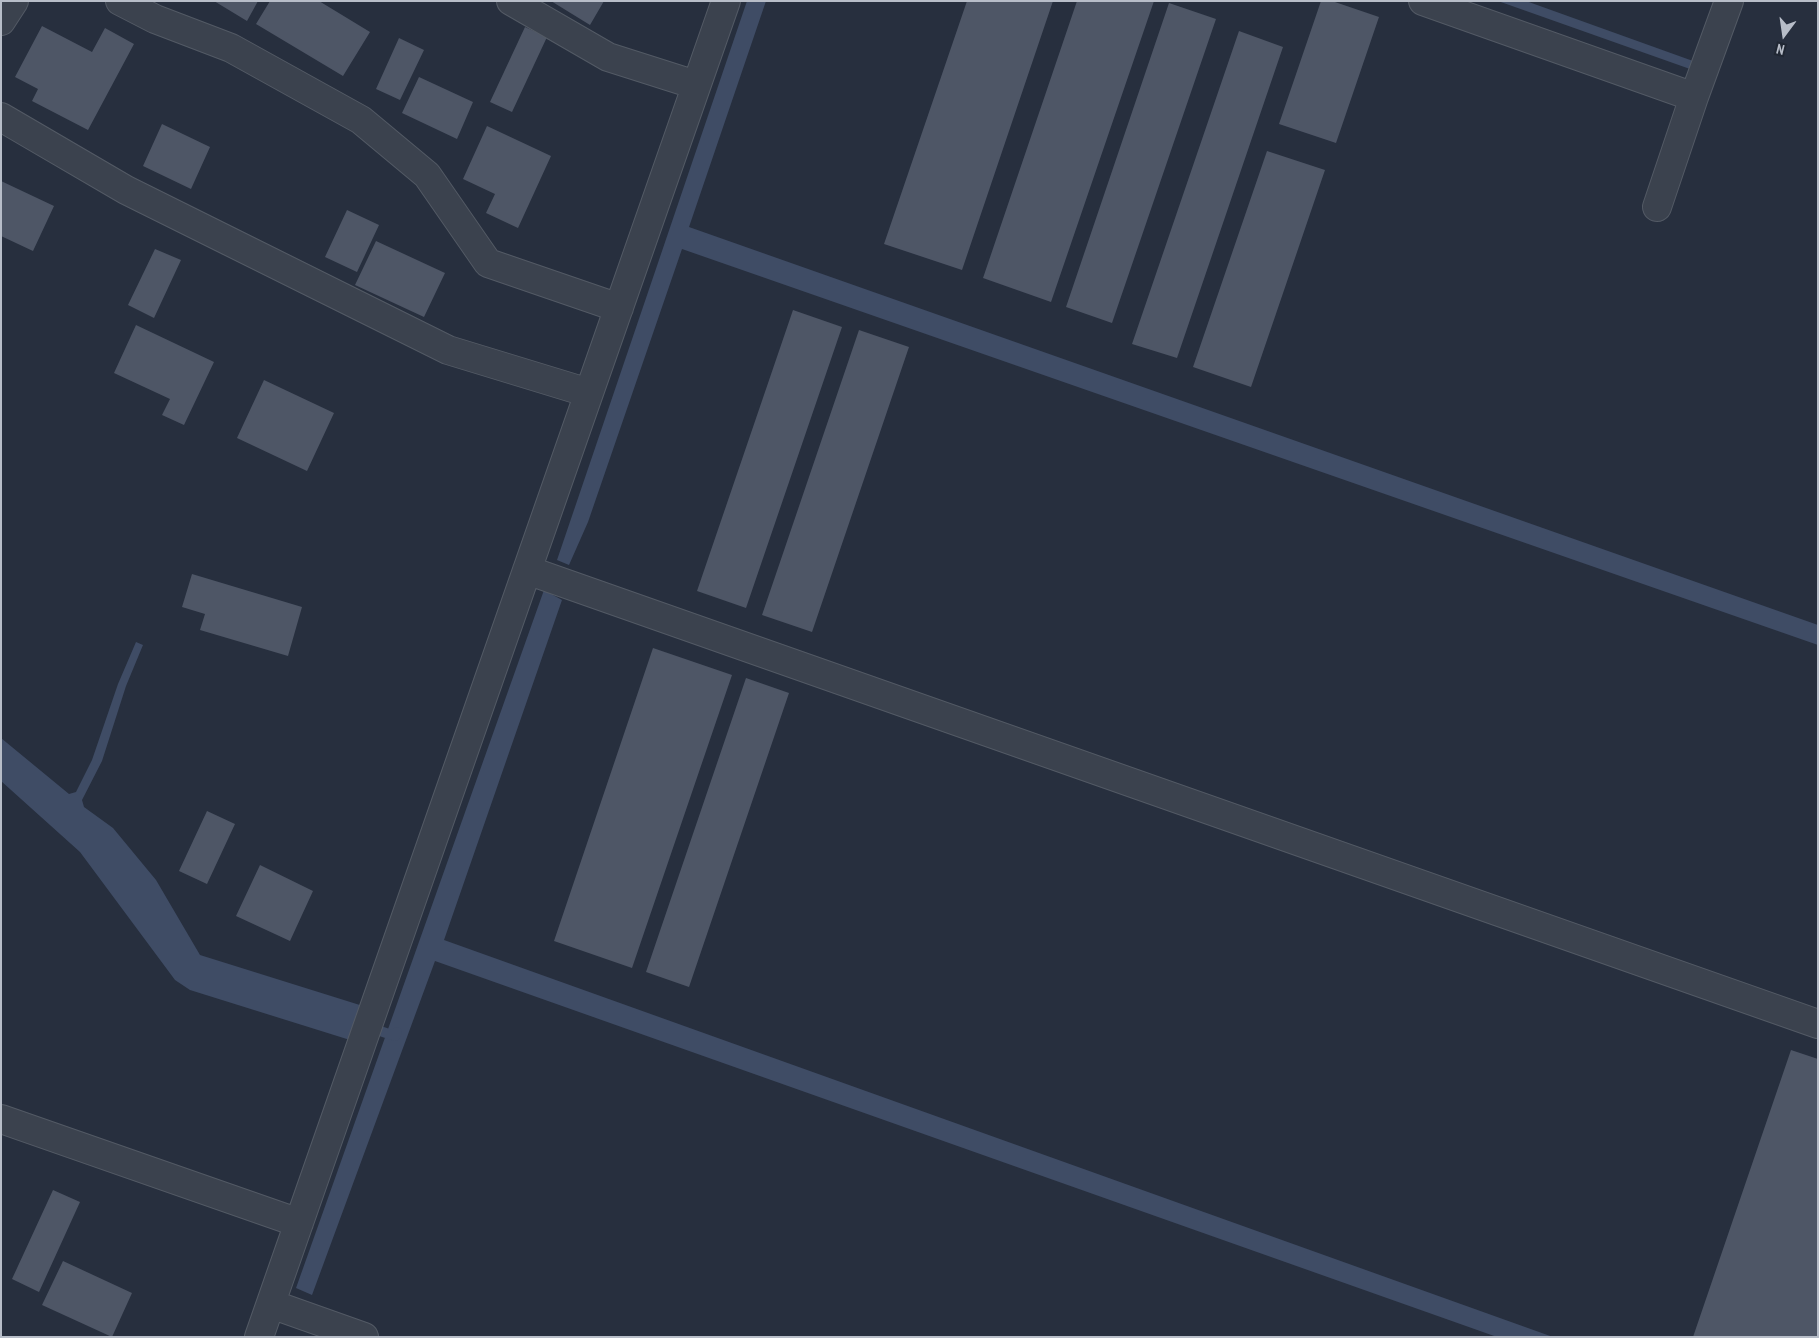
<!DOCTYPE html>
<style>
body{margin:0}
#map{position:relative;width:1819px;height:1338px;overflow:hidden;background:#272f3e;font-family:"PT Sans Narrow",sans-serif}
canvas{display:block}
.frame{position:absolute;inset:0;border:2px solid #b7bdc8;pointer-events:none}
.north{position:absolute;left:1759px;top:10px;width:50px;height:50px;-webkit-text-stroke:4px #202733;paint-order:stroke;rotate:194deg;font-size:14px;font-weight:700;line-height:20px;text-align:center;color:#b7bdc8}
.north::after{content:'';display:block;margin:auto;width:18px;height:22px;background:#b7bdc8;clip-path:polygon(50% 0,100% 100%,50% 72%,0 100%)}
</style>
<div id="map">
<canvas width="1819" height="1338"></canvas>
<div class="frame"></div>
<div class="north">N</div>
</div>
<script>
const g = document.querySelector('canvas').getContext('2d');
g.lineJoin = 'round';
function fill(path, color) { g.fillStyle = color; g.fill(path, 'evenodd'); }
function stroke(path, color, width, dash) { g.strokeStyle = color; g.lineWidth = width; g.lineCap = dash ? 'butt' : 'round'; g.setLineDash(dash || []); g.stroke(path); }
fill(new Path2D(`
 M747 1H766L689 227 1818 625V645L682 249 588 522 569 565 557 560Z
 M1498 1H1526L1693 61 1690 69Z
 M544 590 562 600 444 940 1553 1337H1497L435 961 312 1295 296 1288Z
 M136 642 143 645 126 686 102 761 82 800 84 807 113 828 156 880 200 955 363 1006 350 1040 190 990 175 980 80 852 1 781V738L69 794 76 792 92 760 118 684Z`), '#3f4c65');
stroke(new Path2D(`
 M368 1027 395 1036 397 1032`), '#3f4c65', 10);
fill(new Path2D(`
 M214 1H258L247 21Z
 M270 1H319L370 32 343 76 256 24Z
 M551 1H604L590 25Z
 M967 1H1053L962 270 884 244Z
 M1077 1H1154L1051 302 983 278Z
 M1321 1H1332L1379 17 1336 143 1279 124Z
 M1169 3 1216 19 1112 323 1066 307Z
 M42 26 92 52 105 28 134 44 88 130 32 101 38 89 15 77Z
 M525 27 547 37 512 112 490 102Z
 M1239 31 1283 47 1177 358 1132 344Z
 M399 38 424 50 400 100 376 89Z
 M419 77 473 102 457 139 402 113Z
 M162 124 210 147 191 189 143 166Z
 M487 126 551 156 518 228 486 213 495 194 463 179Z
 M1267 151 1325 170 1251 387 1193 367Z
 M1 181 54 206 33 251 1 236Z
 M347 210 379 225 357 272 325 257Z
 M376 241 445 273 424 317 355 285Z
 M155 249 181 260 154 318 128 305Z
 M793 310 842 327 746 608 697 591Z
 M136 325 214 362 184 425 162 415 170 399 114 373Z
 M859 330 909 347 812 632 762 615Z
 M264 380 334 413 307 471 237 438Z
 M192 574 302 607 288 656 200 630 205 614 182 607Z
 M653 648 732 675 632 968 554 941Z
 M746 678 789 693 689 987 646 972Z
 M207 811 235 824 207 884 179 871Z
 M260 865 313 891 290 941 236 916Z
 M1791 1050 1818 1059V1337H1693Z
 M53 1190 80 1202 39 1292 12 1279Z
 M63 1261 132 1293 112 1337 42 1305Z`), '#4e5666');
const minor = new Path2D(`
 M120 1 155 19 231 48 361 120 427 175 488 263 619 308
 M511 1 608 57 696 85
 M1423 1 1694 97 1729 1
 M1 21 14 1
 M1 117 126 190 448 350 589 393
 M1657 207 1694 97
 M527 570 1818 1024
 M1 1119 299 1223
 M271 1304 364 1337
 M259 1337 726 1`);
stroke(minor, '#535a65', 30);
stroke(minor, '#3b424e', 28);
</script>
